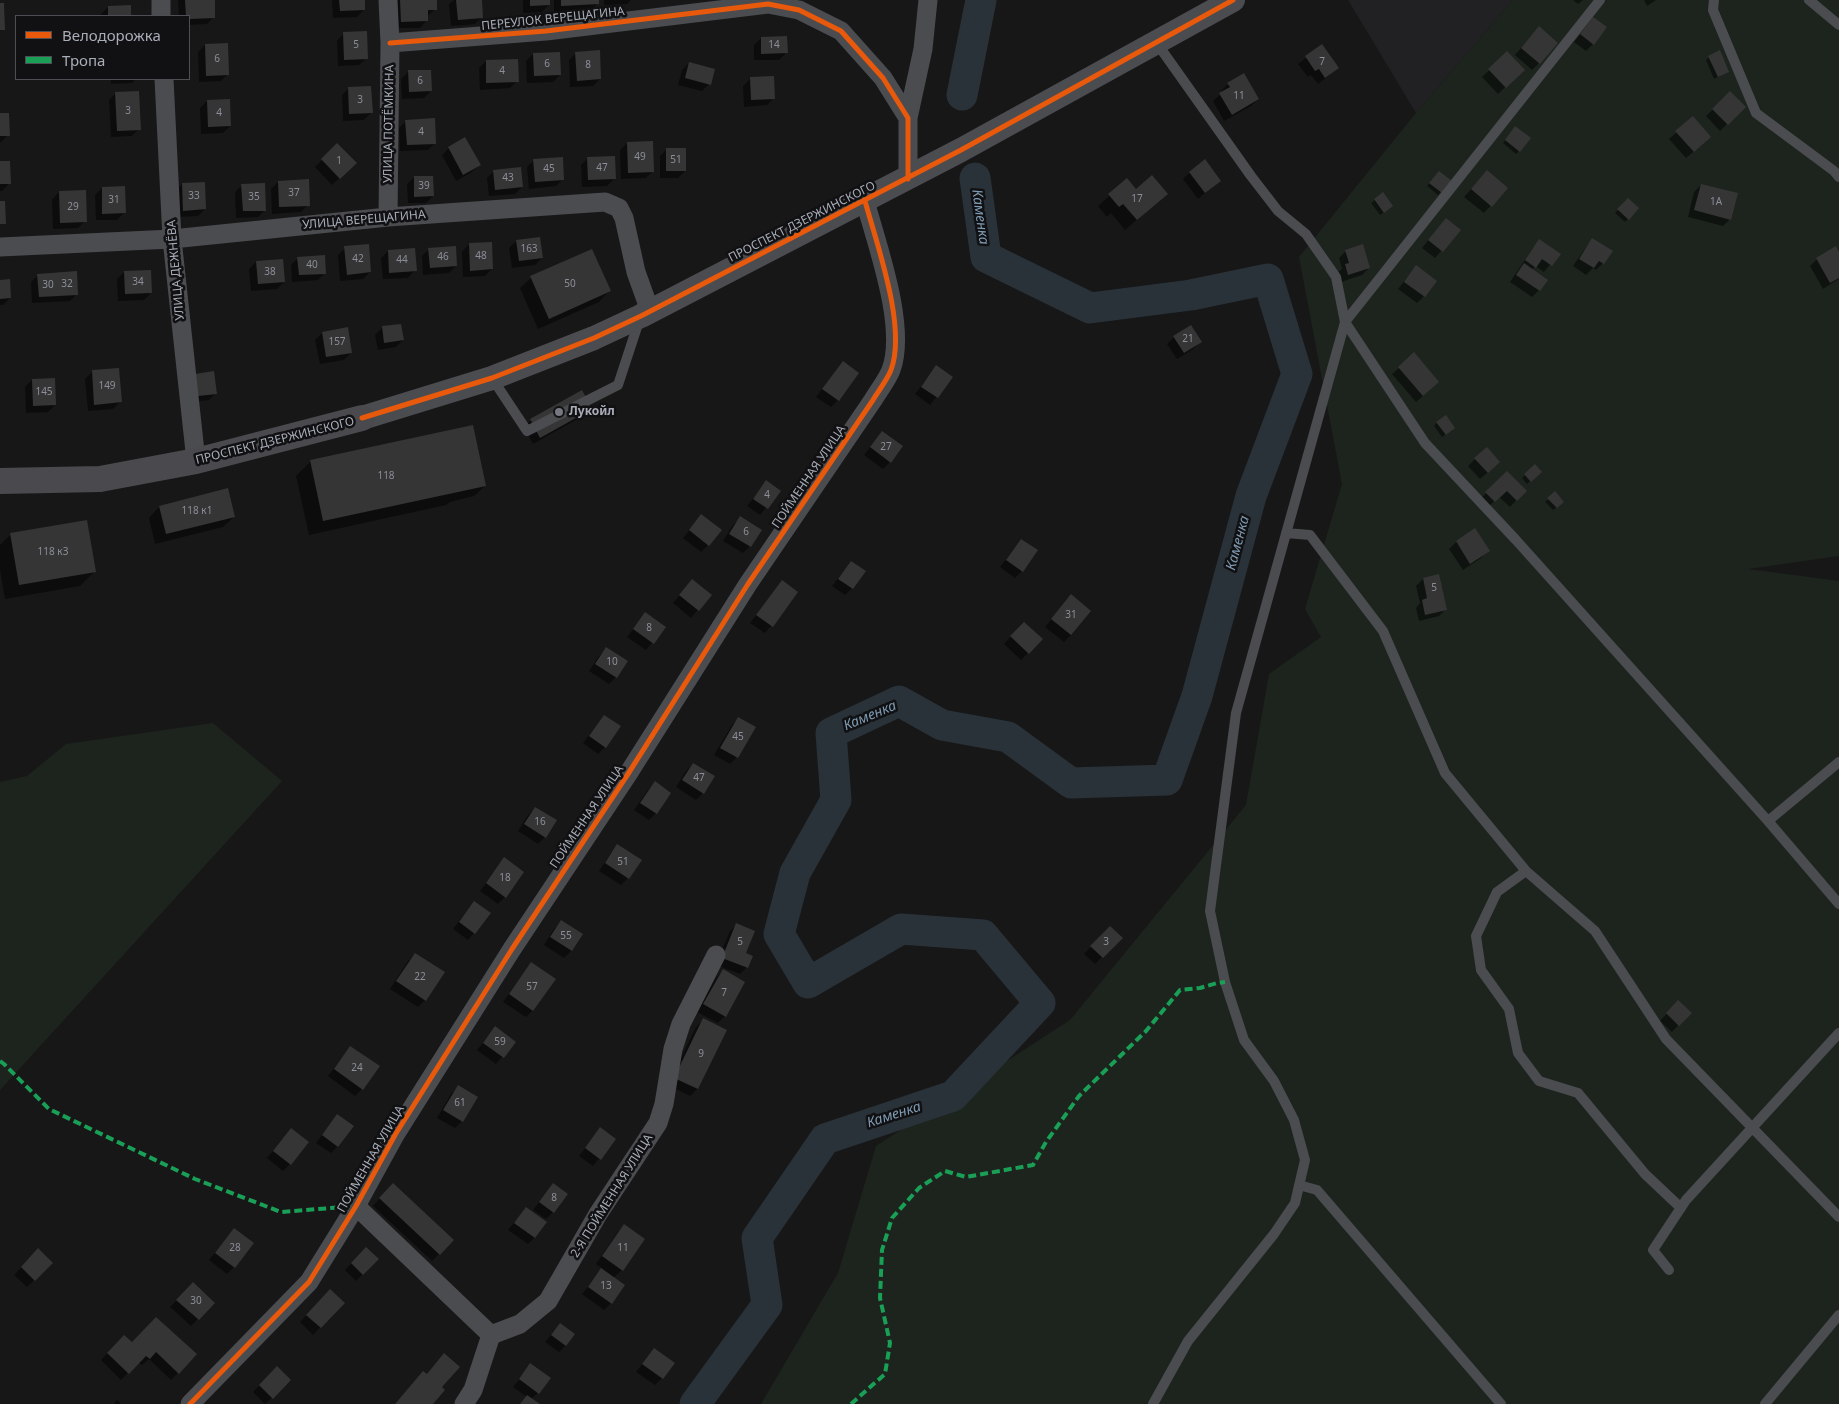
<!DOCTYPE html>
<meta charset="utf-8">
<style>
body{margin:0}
#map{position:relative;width:1839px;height:1404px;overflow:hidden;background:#171717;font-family:"Noto Sans",sans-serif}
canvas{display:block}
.legend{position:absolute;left:15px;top:15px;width:175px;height:65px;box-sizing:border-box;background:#111113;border:1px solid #4d4f55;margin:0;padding:6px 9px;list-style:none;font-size:15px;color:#a8adb8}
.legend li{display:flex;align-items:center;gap:10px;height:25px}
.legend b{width:25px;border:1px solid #4d4f55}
</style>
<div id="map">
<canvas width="1839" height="1404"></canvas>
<ul class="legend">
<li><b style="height:6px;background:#e8590c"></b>Велодорожка</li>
<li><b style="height:6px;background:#1a9f57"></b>Тропа</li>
</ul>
</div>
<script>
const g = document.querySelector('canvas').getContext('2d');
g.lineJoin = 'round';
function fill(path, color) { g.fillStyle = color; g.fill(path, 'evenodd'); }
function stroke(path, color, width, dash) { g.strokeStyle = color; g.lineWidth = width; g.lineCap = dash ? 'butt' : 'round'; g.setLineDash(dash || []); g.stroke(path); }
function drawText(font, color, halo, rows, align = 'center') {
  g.font = font + ' "Noto Sans",sans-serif'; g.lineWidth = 5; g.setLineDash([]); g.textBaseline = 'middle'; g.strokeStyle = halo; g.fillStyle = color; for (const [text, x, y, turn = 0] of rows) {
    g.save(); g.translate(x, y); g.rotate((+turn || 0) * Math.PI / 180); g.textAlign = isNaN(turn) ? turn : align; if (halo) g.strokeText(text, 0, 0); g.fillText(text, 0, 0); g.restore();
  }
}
fill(new Path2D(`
 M1348 0H1513L1416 113Z`), '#212123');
fill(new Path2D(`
 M1513 0H1839V556L1748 569 1839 581V1404H761L838 1273 876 1146 1070 1020 1246 805 1269 674 1321 637 1305 609 1342 484 1299 257 1416 113Z
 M213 723 282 781 0 1090V782L27 776 66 744Z`), '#1d241e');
fill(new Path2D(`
 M178 0H213L214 17 207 24 189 25V16H179Z
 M332 0H364V10L357 17 333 18Z
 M393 0H436V9L427 16V20L420 28H394Z
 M454 0H480L482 17 475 24 451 26 449 4Z
 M523 0H549V5L542 12 523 13Z
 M554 0H598V3L591 10 554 13Z
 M604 0H631L627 4 604 5Z
 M1573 0H1583L1578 4Z
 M1644 0H1656L1647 6Z
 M130 6V16H101V14L108 7Z
 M1593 18V44L1586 51 1574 42Z
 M344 33 367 58 359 65 338 66 337 41Z
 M1532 35 1539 63 1532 70 1515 55Z
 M761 38 786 53 779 60H754V45Z
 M205 45 228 74 221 81 199 82 198 52Z
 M1322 46 1338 68 1318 84 1311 75 1308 77 1298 64Z
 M576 53 600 79 593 86 570 87 569 60Z
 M1507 53 1523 70 1498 94 1482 77Z
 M533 54 560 75 553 82 527 83 526 61Z
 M1709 57 1728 71 1714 79 1706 60Z
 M486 61 517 81 510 88 480 90 479 68Z
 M689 63 709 84 702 91 678 85 682 70Z
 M408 72 431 91 424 98 402 99 401 79Z
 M111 79H136L132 83 111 84Z
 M750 79 774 98 767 105 744 107 743 86Z
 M1228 84 1258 99 1251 106 1224 121 1213 101 1222 93 1221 91Z
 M349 88 371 113 364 120 343 121 342 95Z
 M116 93 139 129 132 136 111 137 109 100Z
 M1730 93 1744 107 1720 131 1706 116Z
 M207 101 230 126 223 133 201 134 200 108Z
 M0 114 8 135 1 142H0Z
 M1693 118 1703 144 1686 158 1669 139Z
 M406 121 435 143 428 150 400 151 399 128Z
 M1512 131 1519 151 1516 154 1503 143Z
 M627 143 653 171 646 178 621 179 620 150Z
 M337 145 355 163 332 185 315 167Z
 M449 148 479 165 472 172 456 181 442 155Z
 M667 149 685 171 678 178H660V156Z
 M588 158 614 179 607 186 582 187 581 165Z
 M534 160 563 179 556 186 529 189 527 167Z
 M0 162 9 184 2 191H0Z
 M494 171 522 187 515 194 489 196 487 178Z
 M1190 172 1212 187 1198 199 1183 179Z
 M1436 175 1450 182 1438 195 1427 186Z
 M414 177 433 196 426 203H408L407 184Z
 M1480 179 1507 188 1484 213 1464 197Z
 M1127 180 1136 190 1166 194 1125 230 1111 213 1107 217 1098 206Z
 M278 182 308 205 301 212 272 214 271 189Z
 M182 184 205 209 198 216 176 217 175 191Z
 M242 185 265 210 258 217 236 218 235 192Z
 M1701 185 1730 219 1723 226 1688 217 1694 192Z
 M102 188 124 213 117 220H96L95 195Z
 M59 192 85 221 78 228 53 229 52 200Z
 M1383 194 1389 209 1380 215 1371 203Z
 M1628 199 1638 208 1625 222 1615 213Z
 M1439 227 1459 230 1435 258 1422 248Z
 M1593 240 1603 263 1596 270 1593 268 1586 275 1573 266 1586 247Z
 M516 241 542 258 535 265 512 268 509 248Z
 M1540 241 1559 254 1544 272 1535 266 1532 270 1539 290 1532 297 1510 282 1533 248Z
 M469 244 492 269 485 276 463 277 462 252Z
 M345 248 370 272 363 279 340 281 338 255Z
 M429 249 456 266 449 273 423 275 422 256Z
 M388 251 415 270 408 278 383 279 381 258Z
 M591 251 609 291 599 302 538 329 520 288 531 278Z
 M1346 251 1369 268 1362 275 1341 282 1338 272 1342 269 1339 258Z
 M1839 254V279L1823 289 1810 266 1817 259Z
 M298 258 325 273 318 280 292 282 291 265Z
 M256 262 284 282 277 289 251 291 249 269Z
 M1416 267 1424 296 1417 303 1398 289Z
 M124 272 151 293 144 300 118 301 117 279Z
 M38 275 77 294 70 301 32 303 31 282Z
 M0 281 10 298 3 305H0Z
 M382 328 403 340 396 347 378 350 375 335Z
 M322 333 351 353 344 360 320 364 315 340Z
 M1174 337 1200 342 1193 349 1177 359 1167 344Z
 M843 362 838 400 831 407 816 397Z
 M936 367 951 378 930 405 915 394Z
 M1399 368 1431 389 1416 402 1392 374Z
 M92 372 120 402 113 409 88 411 85 379Z
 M32 380 55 405 48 412 26 413 25 387Z
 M189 382 216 393 209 400 191 402Z
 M581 392 590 409 583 416 533 444 524 427 531 420Z
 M1437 422 1451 431 1442 437 1434 426Z
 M882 432 890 462 883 469 864 455Z
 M1475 459 1492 469 1480 479 1468 466Z
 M311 461 485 486 474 496 450 502 446 505 309 535 296 476Z
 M1535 466 1540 472 1527 484 1522 478Z
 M1507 473 1525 491 1510 507 1499 497 1487 508 1479 500Z
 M766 482 779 491 760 515 747 506Z
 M1555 493 1563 502 1553 510 1545 502Z
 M159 507 234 517 223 527 155 544 149 518Z
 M701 516 708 545 701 552 683 538Z
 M740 518 750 546 743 553 723 541 733 525Z
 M1475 530 1488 551 1481 558 1463 570 1449 549 1456 542Z
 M11 534 95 571 80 586 5 599 0 570V545Z
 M1021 540 1022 571 1015 578 1000 567Z
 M851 562 852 588 845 595 832 586Z
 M1423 579 1446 609 1439 616 1419 621 1416 608 1420 603 1416 586Z
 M692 581 710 595 691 618 673 603Z
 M782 582 797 592 765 633 750 623Z
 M1071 596V635L1064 642 1045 627Z
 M645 614 664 628 646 650 627 637Z
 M1024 623 1041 640 1021 660 1004 644Z
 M606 649 616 677 609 684 589 671 599 656Z
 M604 716 605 747 598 754 583 743Z
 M739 718 737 757 730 764 714 755 732 725Z
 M693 764 703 793 696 800 676 787 686 771Z
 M655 783 656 813 649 820 634 810 648 790Z
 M535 808 545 837 538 844 518 831 528 815Z
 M618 846 628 878 621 885 599 871 611 853Z
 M504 859 505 897 498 904 480 891Z
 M474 902V933L468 940 453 929Z
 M561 922 581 935 571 951 564 958 544 945 554 929Z
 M737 924 747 967 740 974 716 965 730 931Z
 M1110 927 1121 938 1095 964 1084 954Z
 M415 954 425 1000 418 1007 390 989 408 961Z
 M532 964 533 1010 526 1017 503 1002 525 971Z
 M723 971 725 1016 718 1023 697 1012 716 978Z
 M1678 1002 1690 1013 1672 1032 1660 1021Z
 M703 1020 726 1030 697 1089 690 1096 668 1085 696 1027Z
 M495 1028 514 1042 496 1064 477 1050Z
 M351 1047 362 1089 355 1096 328 1076Z
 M458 1087 476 1097 462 1121 455 1128 437 1118 451 1094Z
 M337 1116 338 1146 331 1153 316 1143Z
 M600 1129 614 1139 593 1166 579 1156Z
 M291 1130 290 1164 283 1171 267 1158Z
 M553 1184V1212L546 1219 533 1210Z
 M386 1191 439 1254 432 1261 373 1206Z
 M526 1208 535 1237 528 1244 508 1230Z
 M624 1226 622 1270 613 1278 611 1303 604 1310 582 1294 603 1269 596 1264 617 1233Z
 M234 1230V1267L227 1274 209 1260Z
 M366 1248 377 1259 356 1281 345 1270Z
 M38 1250 51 1263 27 1287 14 1275Z
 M186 1291 213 1303 191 1326 170 1307Z
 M330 1291 343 1303 313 1335 300 1322Z
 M560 1324 566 1345 559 1352 545 1342Z
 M124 1336 132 1344 195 1355 171 1380 149 1359 142 1365 138 1362 121 1380 101 1360Z
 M654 1349 662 1378 655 1385 636 1372Z
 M531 1365 538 1393 531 1399 538 1404H520L527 1397 513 1387Z
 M277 1368 290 1380 265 1404 253 1392Z
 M117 1400 121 1404H114Z`), '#0007');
stroke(new Path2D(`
 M962 95 981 0
 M695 1404 767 1305 757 1238 825 1139 953 1096 1040 1003 983 935 901 929 808 983 779 934 795 873 836 800 831 733 899 701 942 725 1008 737 1071 783 1167 780 1197 696 1251 496 1297 374 1268 279 1191 295 1090 308 986 257 975 178`), '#2a3239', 31);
fill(new Path2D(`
 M185 0H215V18L189 19V16H186Z
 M339 0H365V10L340 11Z
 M400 0H437V10H428V21L401 22Z
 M456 0H482L483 18 458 20Z
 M530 0H550V5L530 6Z
 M561 0H599V4L561 6Z
 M0 3H4L5 30H0Z
 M131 5V16H108V6Z
 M1593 17 1607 27 1594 45 1580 34Z
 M1539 26 1558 43 1540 64 1521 48Z
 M367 31 368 59 344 60 343 32Z
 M787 36 788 53 761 54V37Z
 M228 43 229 75 206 76 205 44Z
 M1322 44 1339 68 1325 78 1319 69 1315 71 1305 56Z
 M600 50 601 79 577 81 575 52Z
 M1720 50 1729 72 1718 77 1708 56Z
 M1507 51 1525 70 1506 88 1488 69Z
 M560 52 561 75 534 76 533 53Z
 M518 59 519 82 486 83V60Z
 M689 62 715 69 711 85 685 78Z
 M408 70H431L432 91 409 92Z
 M1244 73 1259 99 1232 115 1219 93 1230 87 1227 83Z
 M774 76 775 99 751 100 750 77Z
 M371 86 373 113 349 114 348 87Z
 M139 91 141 130 117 131 115 92Z
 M1730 91 1746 107 1728 125 1712 109Z
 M230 99 231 126 208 127 207 100Z
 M0 113H9L10 136H0Z
 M1693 116 1711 137 1694 152 1675 131Z
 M435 118 436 144 407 145 405 120Z
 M1515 126 1531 138 1520 152 1505 140Z
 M465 137 481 165 463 175 448 147Z
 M653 141 654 172 628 173 627 142Z
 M337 143 357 163 340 179 321 159Z
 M666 148H686V171H666Z
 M615 156 616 179 588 180 587 157Z
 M563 157 564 180 535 182 533 159Z
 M1205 159 1221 181 1205 193 1189 172Z
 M0 161H10L11 184H0Z
 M521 167 523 187 495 190 493 170Z
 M1487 170 1508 188 1492 207 1471 189Z
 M1439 171 1452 181 1442 193 1429 183Z
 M1152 175 1168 194 1137 220 1123 204 1119 207 1108 194 1127 178 1136 189Z
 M414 176H433L434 196 414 197Z
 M309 179 310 206 279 207 278 181Z
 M205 182 206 209 183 211 182 183Z
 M265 183 266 211H243L241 184Z
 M1701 184 1738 193 1731 220 1694 210Z
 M125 186 126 213 102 214V187Z
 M86 190 87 222 60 223 59 191Z
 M1383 192 1393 206 1384 213 1374 199Z
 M1628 198 1639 208 1629 220 1617 209Z
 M0 201H5L6 224H0Z
 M1446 218 1461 230 1443 252 1428 240Z
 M540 237 543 258 519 261 516 240Z
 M1592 238 1613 251 1604 264 1599 261 1594 268 1579 259Z
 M1539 239 1561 254 1552 266 1542 259 1536 268 1525 260Z
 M492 242 493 269 470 271 469 243Z
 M369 244 371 272 347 275 344 246Z
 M1363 244 1370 268 1348 275 1345 264 1349 263 1345 250Z
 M456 246 457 266 430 268 428 248Z
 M1836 246 1839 252V278L1830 283 1816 258Z
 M415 248 417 271 389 273 388 250Z
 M592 249 611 291 549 319 530 276Z
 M325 255 326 274 299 275 297 257Z
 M283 259 285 282 258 284 256 261Z
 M1524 263 1548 280 1540 291 1516 275Z
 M1416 265 1437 281 1425 297 1404 282Z
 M151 270 152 293 125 294 124 271Z
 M77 271 78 295 39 297 37 274Z
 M10 279 11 298 0 299V280Z
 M401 324 404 340 384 343 382 326Z
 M1191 325 1202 342 1184 353 1173 336Z
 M348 327 352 353 326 357 322 332Z
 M1414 352 1439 382 1423 396 1398 367Z
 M843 361 859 373 839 401 822 389Z
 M936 365 953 377 938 398 921 387Z
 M119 368 122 402 94 405 92 370Z
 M214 371 217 394 198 396 195 374Z
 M55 378 56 405 33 406 32 379Z
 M582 390 592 409 540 438 530 419Z
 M1446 415 1455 428 1446 435 1436 422Z
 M473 425 486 486 323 521 310 460Z
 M882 431 903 446 891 463 870 447Z
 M1487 447 1500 462 1488 473 1474 458Z
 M1535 464 1542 472 1531 482 1524 474Z
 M1507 471 1527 491 1517 501 1507 491 1495 502 1485 492Z
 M766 480 781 491 768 509 753 499Z
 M228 488 235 517 166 534 159 506Z
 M1555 491 1564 502 1557 508 1547 498Z
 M701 514 722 530 709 546 689 530Z
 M740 516 762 530 751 547 729 534Z
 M87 520 96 572 19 585 10 533Z
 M1475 528 1490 551 1470 564 1456 541Z
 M1021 539 1038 550 1023 572 1006 560Z
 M851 561 866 571 853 589 838 579Z
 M1439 574 1447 610 1425 615 1422 600 1427 598 1423 578Z
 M692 579 712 595 699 611 679 595Z
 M782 580 798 592 773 627 756 615Z
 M1071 594 1091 611 1071 635 1051 619Z
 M645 612 666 627 654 644 633 629Z
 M1024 622 1043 639 1029 654 1010 636Z
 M606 647 628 661 617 678 595 664Z
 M604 715 621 726 606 748 589 736Z
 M738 717 756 727 738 758 720 748Z
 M693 763 715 776 704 794 682 780Z
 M655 781 671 793 657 814 640 803Z
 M535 807 557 820 546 838 524 824Z
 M617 844 642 860 629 879 605 863Z
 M504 857 524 872 506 898 486 883Z
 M474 901 491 913 475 934 459 922Z
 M561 920 583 934 572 951 550 937Z
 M736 923 755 931 746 953 753 956 748 968 722 958Z
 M1110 926 1123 938 1103 958 1090 946Z
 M415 953 445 972 426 1001 396 981Z
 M531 962 556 979 533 1011 509 994Z
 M723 969 745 982 726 1017 703 1004Z
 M1678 1000 1692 1013 1679 1026 1666 1013Z
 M703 1018 727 1030 698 1089 674 1078Z
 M495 1026 516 1042 504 1058 483 1043Z
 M350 1046 380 1066 363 1090 334 1069Z
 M458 1085 478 1097 463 1122 443 1110Z
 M337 1114 354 1126 338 1147 322 1135Z
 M600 1127 616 1139 601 1160 585 1148Z
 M291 1128 309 1142 291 1165 273 1151Z
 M393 1183 454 1240 440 1255 379 1198Z
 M553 1183 568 1194 554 1213 539 1202Z
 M526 1207 547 1222 535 1238 514 1223Z
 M624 1224 645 1239 623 1271 602 1256Z
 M234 1228 254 1243 235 1268 215 1253Z
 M366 1247 379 1259 363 1275 351 1263Z
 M38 1248 53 1263 35 1281 21 1267Z
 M601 1268 625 1285 612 1304 588 1287Z
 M193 1282 215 1303 199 1320 176 1300Z
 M330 1289 345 1303 321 1328 306 1315Z
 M156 1317 197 1354 179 1374 156 1352 150 1359 146 1356 129 1374 107 1353 124 1335 132 1342Z
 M560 1323 575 1334 566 1346 551 1335Z
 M654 1348 675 1363 663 1379 642 1364Z
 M444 1353 460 1367 442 1387 445 1390 433 1404H395L423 1371 427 1374Z
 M530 1363 551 1378 539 1394 519 1379Z
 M277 1366 291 1380 273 1399 259 1385Z
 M527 1395 540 1404H520Z`), '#353536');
stroke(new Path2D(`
 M1714 0 1713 10 1756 113 1834 171 1839 177
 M1809 0 1839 25
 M1156 42 1251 176 1278 211 1306 234 1336 277 1345 322 1425 443 1516 540 1768 821 1839 904
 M492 378 527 431 618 385 640 318
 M1286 533 1310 535 1383 631 1445 773 1526 871 1595 931 1666 1039 1839 1217
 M1768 821 1839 762
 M1526 871 1497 892 1476 936 1481 970 1509 1009 1518 1053 1539 1081 1578 1093 1645 1174 1681 1208
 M1299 1185 1317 1190 1501 1404
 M1669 1270 1653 1250 1686 1200 1839 1033
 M1153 1404 1188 1341 1274 1234 1295 1203 1305 1160 1294 1120 1274 1081 1244 1040 1225 982 1210 911 1236 713 1345 322 1600 0
 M1765 1404 1839 1315`), '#4b4c50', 10);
stroke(new Path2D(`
 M161 0V16
 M390 43 546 31 768 4 799 10 841 31 883 78 908 118V179
 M164 79 172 239 196 461
 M908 118 923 49 928 0
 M388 217 390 43 388 0
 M0 247 172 239 388 217 605 202 619 208 624 218 636 272 650 311
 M356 1206 491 1335
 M190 1404 309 1282 356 1206 395 1135 512 949 628 774 748 584 873 400C879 390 887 380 891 370 907 327 877 245 865 201
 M464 1404 473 1390 491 1335 520 1324 548 1301 598 1214 658 1123 664 1104 673 1049 681 1024 716 955`), '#4b4c50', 19);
stroke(new Path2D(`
 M362 418 492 378 594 338 641 316 961 150 1233 0`), '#4b4c50', 24);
stroke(new Path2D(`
 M0 481 100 479 196 461 362 418`), '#4a4a4e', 26);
stroke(new Path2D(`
 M0 1061 4 1064 49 1109 195 1179 281 1212 356 1206
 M851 1404 885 1374 890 1343 880 1298 882 1250 892 1218 919 1188 945 1171 966 1177 1033 1165 1046 1142 1079 1096 1146 1031 1180 990 1200 988 1217 983 1225 982`), '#1a9f57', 4, [8, 4]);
stroke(new Path2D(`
 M390 43 546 31 768 4 799 10 841 31 883 78 908 118V179
 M362 418 492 378 594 338 641 316 961 150 1233 0
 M190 1404 309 1282 356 1206 395 1135 512 949 628 774 748 584 873 400C879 390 887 380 891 370 907 327 877 245 865 201`), '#e8590c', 5);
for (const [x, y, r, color] of [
 [559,412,5,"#757880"]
]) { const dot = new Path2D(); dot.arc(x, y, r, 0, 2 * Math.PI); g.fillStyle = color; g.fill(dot); stroke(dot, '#111113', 2); }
drawText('10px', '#8b8f98', null, [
 ["5",356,45],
 ["14",774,45],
 ["6",217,59],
 ["7",1322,62],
 ["6",547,64],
 ["8",588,65],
 ["4",502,71],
 ["6",420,81],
 ["11",1239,96],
 ["3",360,100],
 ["3",128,111],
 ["4",219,113],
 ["4",421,132],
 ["49",640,157],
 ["51",676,160],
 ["1",339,161],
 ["47",602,168],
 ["45",549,169],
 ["43",508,178],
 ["39",424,186],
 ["37",294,193],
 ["33",194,196],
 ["35",254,197],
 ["17",1137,199],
 ["31",114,200],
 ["1А",1716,202],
 ["29",73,207],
 ["163",529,249],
 ["48",481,256],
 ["46",443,257],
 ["42",358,259],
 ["44",402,260],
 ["40",312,265],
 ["38",270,272],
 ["34",138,282],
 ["32",67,284],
 ["50",570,284],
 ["30",48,285],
 ["21",1188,339],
 ["157",337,342],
 ["149",107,386],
 ["145",44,392],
 ["27",886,447],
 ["118",386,476],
 ["4",767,495],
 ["118 к1",197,511],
 ["6",746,532],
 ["118 к3",53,552],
 ["5",1434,588],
 ["31",1071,615],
 ["8",649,628],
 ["10",612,662],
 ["45",738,737],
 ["47",699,778],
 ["16",540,822],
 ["51",623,862],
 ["18",505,878],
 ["55",566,936],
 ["5",740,942],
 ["3",1106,942],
 ["22",420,977],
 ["57",532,987],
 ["7",724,993],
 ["59",500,1042],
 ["9",701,1054],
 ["24",357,1068],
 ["61",460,1103],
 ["8",554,1198],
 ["28",235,1248],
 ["11",623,1248],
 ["13",606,1286],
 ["30",196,1301]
]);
drawText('12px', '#a8adb8', '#111113', [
 ["ПЕРЕУЛОК ВЕРЕЩАГИНА",553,19,-6],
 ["УЛИЦА ПОТЁМКИНА",389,124,-89],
 ["УЛИЦА ВЕРЕЩАГИНА",364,220,-5],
 ["ПРОСПЕКТ ДЗЕРЖИНСКОГО",802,222,-27],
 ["УЛИЦА ДЕЖНЁВА",176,270,-95],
 ["ПРОСПЕКТ ДЗЕРЖИНСКОГО",275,441,-14],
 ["ПОЙМЕННАЯ УЛИЦА",809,477,-56],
 ["ПОЙМЕННАЯ УЛИЦА",587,817,-56],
 ["ПОЙМЕННАЯ УЛИЦА",371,1159,-60],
 ["2-Я ПОЙМЕННАЯ УЛИЦА",612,1196,-58]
]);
drawText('bold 12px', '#a8adb8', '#111113', [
 ["Лукойл",569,412]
], 'left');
drawText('italic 14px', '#7f9bb3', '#111113', [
 ["Каменка",980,217,82],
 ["Каменка",1238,543,-75],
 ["Каменка",870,716,-23],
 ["Каменка",894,1115,-18]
]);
</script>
